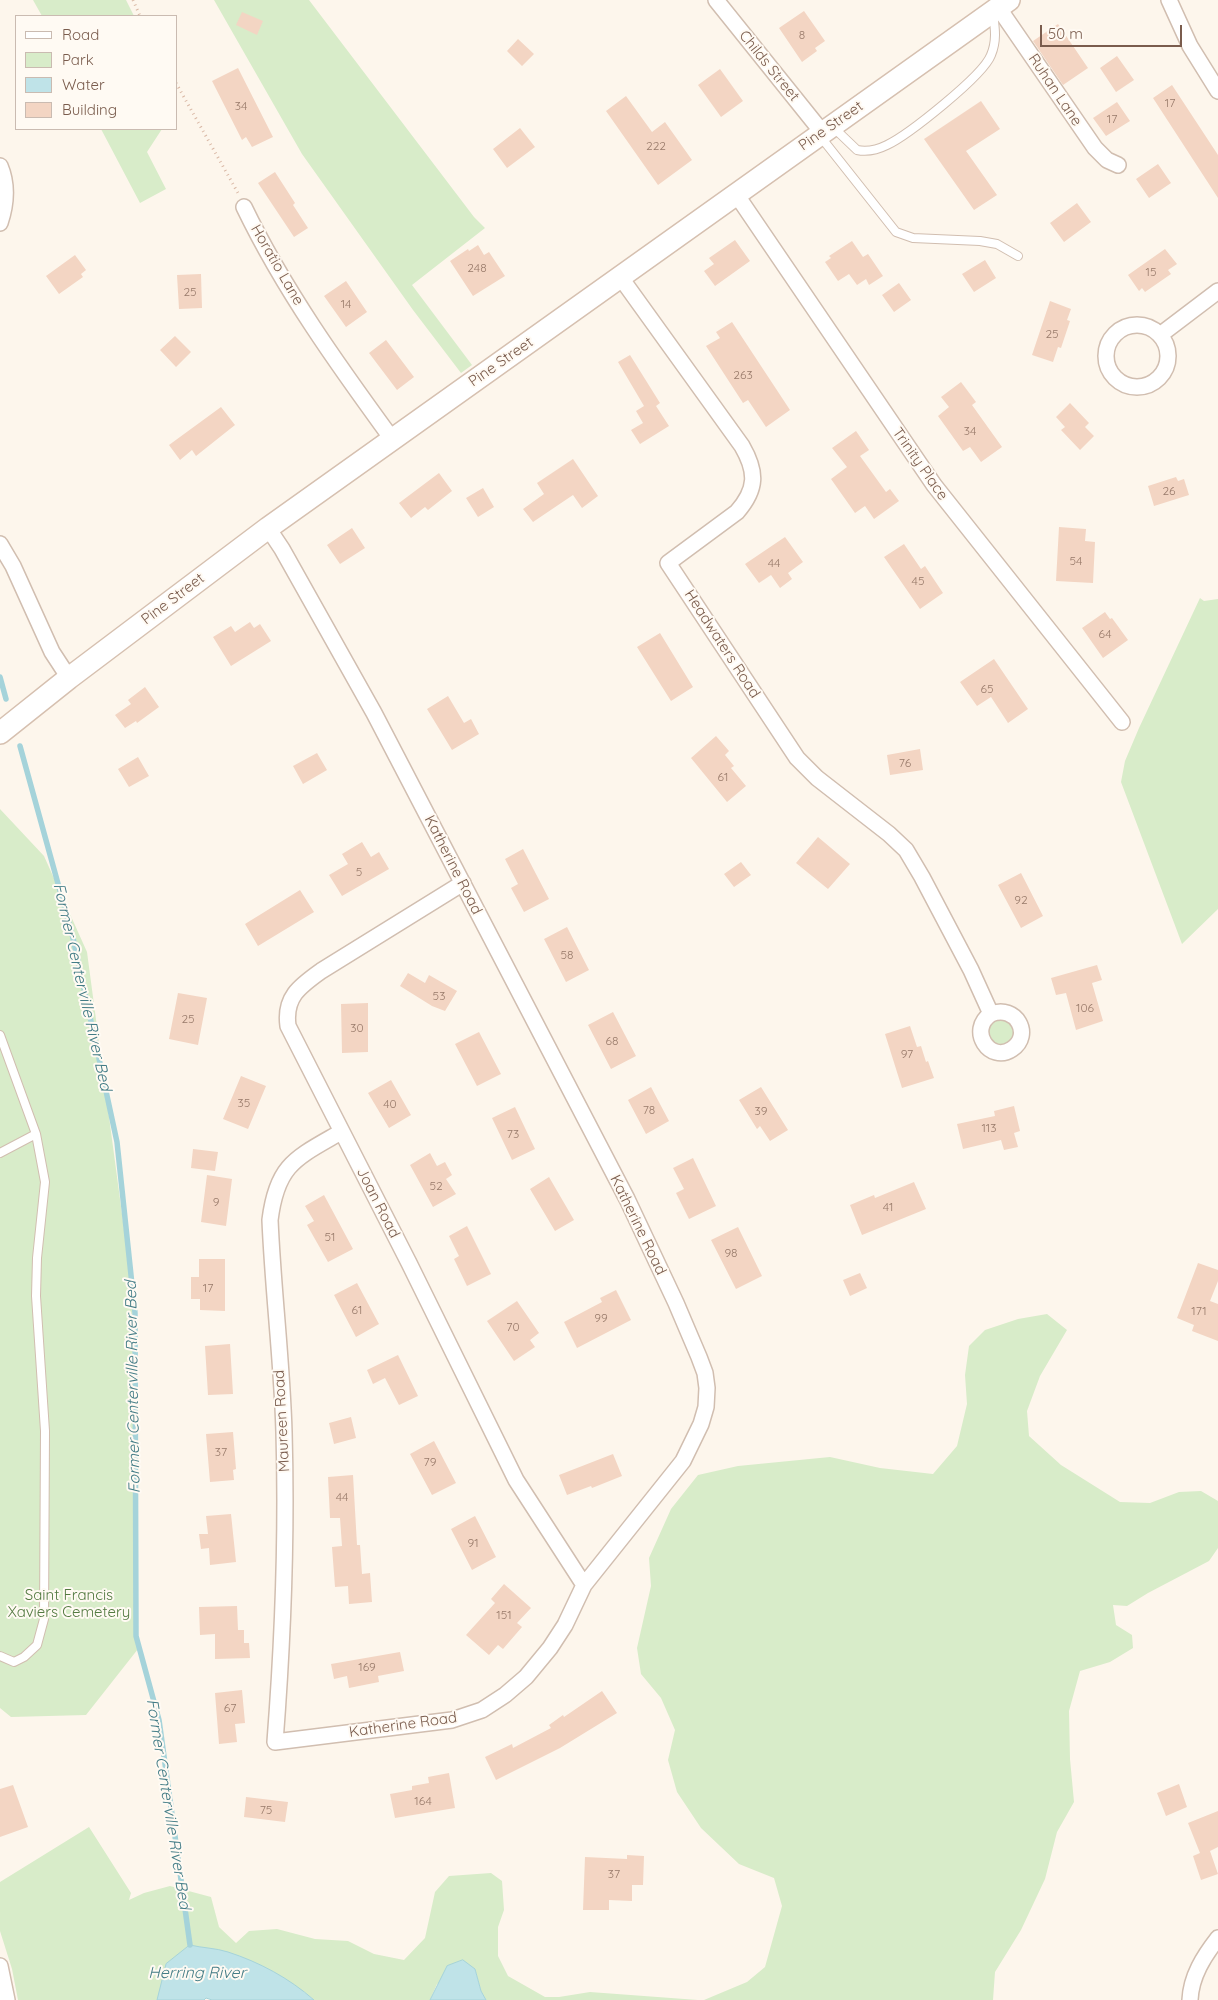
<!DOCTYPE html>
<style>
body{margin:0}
#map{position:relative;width:1218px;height:2000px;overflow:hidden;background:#fdf6ec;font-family:Quicksand,sans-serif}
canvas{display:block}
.legend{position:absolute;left:15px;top:15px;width:162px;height:115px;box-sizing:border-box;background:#fffaf3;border:1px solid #cabbb1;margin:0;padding:6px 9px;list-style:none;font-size:15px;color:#7a5c4d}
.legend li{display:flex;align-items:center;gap:10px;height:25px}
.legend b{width:25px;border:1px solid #cabbb1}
.scale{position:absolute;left:1040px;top:25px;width:142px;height:22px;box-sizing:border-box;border:2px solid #7a5c4d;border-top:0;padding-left:6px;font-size:15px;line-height:18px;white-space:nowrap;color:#7a5c4d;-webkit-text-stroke:4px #fffaf3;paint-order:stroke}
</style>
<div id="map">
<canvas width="1218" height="2000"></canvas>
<ul class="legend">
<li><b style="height:6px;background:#fff"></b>Road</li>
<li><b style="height:14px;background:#d8ecc9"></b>Park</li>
<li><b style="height:14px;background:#bfe3e8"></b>Water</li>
<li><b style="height:14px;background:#f3d5c3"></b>Building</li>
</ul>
<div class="scale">50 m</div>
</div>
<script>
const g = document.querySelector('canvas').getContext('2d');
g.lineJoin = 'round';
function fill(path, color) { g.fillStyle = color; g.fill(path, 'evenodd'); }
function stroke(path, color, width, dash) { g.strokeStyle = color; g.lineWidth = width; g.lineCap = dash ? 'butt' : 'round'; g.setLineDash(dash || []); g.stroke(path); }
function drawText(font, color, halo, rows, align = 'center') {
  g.font = font + ' Quicksand,sans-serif'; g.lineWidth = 4; g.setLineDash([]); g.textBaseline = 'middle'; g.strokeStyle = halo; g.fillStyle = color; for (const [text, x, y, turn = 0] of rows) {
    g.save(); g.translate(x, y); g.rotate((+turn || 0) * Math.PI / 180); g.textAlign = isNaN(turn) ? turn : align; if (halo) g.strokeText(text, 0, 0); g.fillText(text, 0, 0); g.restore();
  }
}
fill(new Path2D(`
 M33 0H126L134 16H42Z
 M214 0H309L474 217 485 228 412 285 472 365 461 373 413 310 302 154Z
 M101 129H162L147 152 166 189 140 203Z
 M1200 598 1204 601 1218 599V909L1182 944 1121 782 1125 761 1139 728Z
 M0 809 44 856 87 952 132 1289 138 1649 86 1715 11 1717 0 1708Z
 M988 1032a13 13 0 1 1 26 0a13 13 0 1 1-26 0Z
 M1047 1314 1067 1330 1040 1376 1027 1411 1029 1436 1061 1465 1120 1502 1150 1503 1179 1492 1201 1491 1218 1501V1548L1209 1561 1148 1593 1127 1606 1113 1605 1116 1625 1132 1635 1133 1648 1110 1662 1080 1671 1069 1711 1070 1759 1074 1802 1057 1832 1045 1879 1021 1930 995 1972 993 2000H704L747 1982 765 1967 782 1906 774 1878 739 1864 701 1828 677 1792 668 1760 675 1730 661 1698 641 1674 637 1648 651 1586 649 1558 671 1509 698 1475 738 1466 830 1457 880 1468 933 1474 957 1446 967 1404 965 1375 969 1346 985 1330 1018 1319Z
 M89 1827 131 1893 129 1900 144 1893 170 1886 211 1897 219 1927 236 1943 249 1931 277 1929 315 1939 348 1941 374 1954 404 1960 425 1938 435 1892 449 1876 491 1873 502 1881 504 1910 498 1927V1956L508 1976 545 1997H559L590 1992 698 2000H486L481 1991 475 1969 437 1984 430 2000H314L303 1991 160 2000H18L12 1969 0 1931V1882Z`), '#d8ecc9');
const water = new Path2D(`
 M190 1945C202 1948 216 1948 228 1952 259 1962 289 1978 314 2000H212L206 1998 204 2000H157L166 1964Z
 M463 1960 475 1969 481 1991 486 2000H430L447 1966Z`);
fill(water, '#bfe3e8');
stroke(water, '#a5d3da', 1);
stroke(new Path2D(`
 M0 677 6 699
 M20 746 73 938 117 1142 135 1313 136 1636 159 1720 190 1945`), '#a5d3da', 5.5);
fill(new Path2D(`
 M804 11 825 41 815 48 817 51 802 62 779 28Z
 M242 12 263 21 257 35 236 25Z
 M1058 24 1088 68 1063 85 1033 41Z
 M518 39 534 54 522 66 507 51Z
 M1117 56 1134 80 1116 92 1100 68Z
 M238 68 273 137 252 147 246 137 242 140 212 81Z
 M720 69 743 101 721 117 698 85Z
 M1172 85 1218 155V198L1153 98Z
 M626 96 652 132 665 122 692 160 658 185 606 111Z
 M981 101 1000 129 966 151 997 195 974 210 924 139Z
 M1117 102 1130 121 1106 136 1093 118Z
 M520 128 535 147 507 168 493 149Z
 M1158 164 1171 183 1149 198 1136 179Z
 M275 172 295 203 293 205 308 228 294 237 258 183Z
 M1077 203 1091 222 1064 242 1050 223Z
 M735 240 750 261 715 286 704 271 714 264 709 258Z
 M852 241 863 257 868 254 883 276 869 285 866 279 857 285 849 274 838 281 825 262 831 258 829 256Z
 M478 245 484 255 489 252 505 276 473 296 450 261 468 249 469 251Z
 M1165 249 1177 264 1168 270 1171 274 1145 292 1142 288 1139 291 1128 275Z
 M75 255 86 270 81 274 83 277 59 294 46 276Z
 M985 260 996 278 974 292 962 274Z
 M201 274 202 308 179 309 177 275Z
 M346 281 367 312 346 327 324 296Z
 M899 283 911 300 894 312 882 295Z
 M1050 301 1071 309 1067 320 1070 321 1061 348 1058 347 1053 362 1032 355Z
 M732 322 790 410 766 427 748 400 743 403 706 346 720 338 716 332Z
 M175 336 191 352 176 367 160 350Z
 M386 340 414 377 397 390 369 353Z
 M630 355 660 403 656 406 669 426 640 444 631 430 643 423 636 411 644 406 618 362Z
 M961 382 976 402 972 405 1002 447 981 462 970 447 963 451 938 416 949 407 941 397Z
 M1070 403 1089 423 1085 427 1094 436 1080 450 1061 430 1065 427 1056 417Z
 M221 407 235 425 196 456 192 450 180 460 169 445Z
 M856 431 869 450 860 456 886 492 890 489 899 501 874 519 865 506 855 513 831 479 847 467 832 448Z
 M573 459 598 496 582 508 573 495 533 522 523 509 544 494 537 483Z
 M439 473 452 491 428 510 425 507 411 518 399 503Z
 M1176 477 1178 481 1184 479 1189 495 1154 506 1148 486Z
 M483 488 494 507 478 517 466 498Z
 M1059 527 1086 529 1085 541 1095 542 1093 583 1056 581Z
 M352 528 365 548 340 564 327 545Z
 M785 537 803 562 788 573 792 579 780 588 771 575 759 583 745 564Z
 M904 544 921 569 925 566 943 593 920 609 884 557Z
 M1105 612 1110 619 1112 618 1128 640 1103 658 1082 628Z
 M250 622 254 628 260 624 271 641 231 666 213 637 231 626 235 632Z
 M660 633 693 687 671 701 637 647Z
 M994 659 1028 709 1008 723 991 697 977 706 960 682Z
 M145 687 159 707 137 723 136 721 125 728 115 715 131 704 128 700Z
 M448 696 464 723 471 719 479 734 452 750 427 709Z
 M716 736 729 751 725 755 734 766 731 768 746 786 727 802 691 758Z
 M920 749 923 770 890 775 887 755Z
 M317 753 327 770 303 784 293 766Z
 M138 757 149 776 129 787 118 769Z
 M818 837 850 864 828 889 796 863Z
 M362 842 371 857 379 852 389 869 342 896 329 875 348 864 342 854Z
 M523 849 549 899 524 912 511 888 518 884 505 859Z
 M741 862 751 875 734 887 724 874Z
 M1021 873 1043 916 1021 928 998 885Z
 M300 890 314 912 258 946 245 924Z
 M567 927 589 970 566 982 544 939Z
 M1097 965 1102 980 1092 983 1103 1021 1076 1030 1066 993 1056 995 1051 978Z
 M408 973 425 983 429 975 457 991 445 1011 432 1006 400 986Z
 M178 993 207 998 198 1045 169 1039Z
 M368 1003V1052L342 1053 341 1004Z
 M613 1012 636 1056 611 1069 588 1025Z
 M910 1026 917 1047 921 1046 926 1062 928 1061 934 1078 902 1088 885 1034Z
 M479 1032 501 1074 477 1086 455 1044Z
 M241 1076 266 1086 248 1129 223 1119Z
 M391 1080 411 1115 389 1128 368 1093Z
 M651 1087 669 1121 646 1134 628 1100Z
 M761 1087 788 1130 770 1141 760 1126 757 1129 739 1100Z
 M1014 1106 1020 1131 1014 1133 1018 1147 1004 1150 1001 1140 963 1149 957 1124 995 1116 994 1111Z
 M515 1107 535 1149 512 1160 492 1118Z
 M193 1149 218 1152 215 1171 191 1168Z
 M430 1153 437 1166 445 1162 452 1175 446 1179 456 1194 433 1207 410 1165Z
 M693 1158 716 1206 689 1219 676 1193 684 1189 673 1168Z
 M207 1175 232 1179 226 1226 201 1222Z
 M549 1177 574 1220 555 1231 530 1189Z
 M914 1182 926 1209 862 1235 850 1205 874 1195 875 1198Z
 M324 1195 353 1249 328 1262 307 1225 314 1221 305 1206Z
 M467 1226 491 1274 467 1286 454 1259 459 1256 449 1236Z
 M738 1227 762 1276 736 1289 711 1240Z
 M199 1259H225V1311L200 1310V1299H191V1277H199Z
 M1198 1263 1218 1270V1281L1210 1301 1218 1304V1341L1192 1331 1194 1325 1177 1318Z
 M860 1273 867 1288 850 1296 843 1280Z
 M357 1283 379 1324 356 1337 334 1295Z
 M616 1290 631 1320 577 1348 564 1322 602 1302 600 1298Z
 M517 1301 539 1333 530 1340 535 1347 514 1361 487 1321Z
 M230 1344 233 1394 208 1395 205 1346Z
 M398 1355 418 1396 399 1405 385 1378 373 1384 367 1370Z
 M351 1417 356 1438 334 1444 329 1423Z
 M233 1432 236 1469 233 1470 234 1480 210 1482 206 1434Z
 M434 1441 456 1483 432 1495 410 1454Z
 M613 1454 622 1476 592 1488 591 1486 567 1495 559 1475Z
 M353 1475 357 1545H360L362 1574 370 1573 372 1602 349 1604 348 1586 335 1587 332 1547 342 1546 340 1518H330L328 1477Z
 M231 1514 236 1562 210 1565 209 1548 201 1549 199 1534H208L206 1516Z
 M475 1516 496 1557 472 1570 451 1529Z
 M504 1584 531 1608 517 1623 522 1627 503 1649 498 1645 489 1655 466 1635 495 1603 491 1599Z
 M237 1606 238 1630H244V1643H249L250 1658 215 1659V1634L200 1635 199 1607Z
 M400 1652 404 1671 378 1676 379 1682 349 1688 347 1676 334 1679 331 1664Z
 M242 1690 245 1723 235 1724 237 1742 219 1744 215 1693Z
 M602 1691 617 1713 560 1748 496 1780 485 1757 512 1744 513 1748 551 1728 549 1725 563 1715 564 1717Z
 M449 1773 455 1808 395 1818 390 1794 412 1790V1786L429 1783 428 1777Z
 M1179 1784 1187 1807 1166 1816 1157 1793Z
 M13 1785 28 1827 0 1837V1789Z
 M246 1797 288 1802 285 1822 244 1817Z
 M1218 1811V1847L1210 1851 1218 1874 1201 1880 1193 1856 1200 1853 1188 1823Z
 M627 1855 644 1856 643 1885H632V1901L609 1900V1910H583L585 1857 627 1859Z`), '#f3d5c3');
const service = new Path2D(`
 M833 127 857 150C867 152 877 150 887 145 908 135 983 76 991 55 997 41 995 28 993 13
 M820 136 896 232 913 238 980 241 997 244 1018 256
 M0 1035 36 1134 45 1182 37 1258 36 1296 45 1431 44 1619 37 1645 24 1657 14 1662 0 1656
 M0 1153 36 1134`);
const minor = new Path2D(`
 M716 0 822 132
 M1169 0 1190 46 1218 91
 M998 7 1095 148 1107 160 1118 165
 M0 166C8 185 6 205 0 223
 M736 194 934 485 1122 722
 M244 207C284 290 338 365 392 439
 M621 278 742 446C757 472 757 489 737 512L668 563 797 758 817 778 889 834 906 850 922 877 971 970 991 1014C1016 1004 1033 1035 1012 1049 990 1064 967 1030 991 1014
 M1106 356a31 31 0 1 1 62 0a31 31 0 1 1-62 0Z
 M1160 335 1218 291
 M268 528 282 549 374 713 627 1199 676 1303 699 1357 705 1373 707 1388 706 1407 701 1424 683 1461 584 1585 565 1625 550 1648 526 1677 505 1695 482 1710 452 1720 275 1742C283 1639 287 1536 284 1432 282 1361 273 1291 270 1220 277 1164 296 1158 341 1132
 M0 544 13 566 52 652 69 678
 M463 883 321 971C300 986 284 997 288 1026L409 1263 516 1480 584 1585
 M0 1966 7 2000
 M1190 2000C1191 1976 1204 1956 1218 1938`);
const secondary = new Path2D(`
 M0 733 69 678 268 528 1009 0`);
stroke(service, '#d1beb0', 10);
stroke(minor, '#d1beb0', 18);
stroke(secondary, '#d6c0b0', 24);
stroke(new Path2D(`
 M133 0 140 16
 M176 83 238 193`), '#d9b8a5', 3, [1, 4]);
stroke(service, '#fff', 8);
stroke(minor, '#fff', 15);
stroke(secondary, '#fff', 21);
drawText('12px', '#987a6a', null, [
 ["8",802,35],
 ["17",1170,103],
 ["34",241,106],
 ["17",1112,119],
 ["222",656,146],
 ["248",477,268],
 ["15",1151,272],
 ["25",190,292],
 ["14",346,304],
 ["25",1052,334],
 ["263",743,375],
 ["34",970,431],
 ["26",1169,491],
 ["54",1076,561],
 ["44",774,563],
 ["45",918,581],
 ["64",1105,634],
 ["65",987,689],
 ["76",905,763],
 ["61",723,777],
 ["5",359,872],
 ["92",1021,900],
 ["58",567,955],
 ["53",439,996],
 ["106",1085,1008],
 ["25",188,1019],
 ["30",357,1028],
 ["68",612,1041],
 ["97",907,1054],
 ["35",244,1103],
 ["40",390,1104],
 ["78",649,1110],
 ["39",761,1111],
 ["113",989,1128],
 ["73",513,1134],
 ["52",436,1186],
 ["9",216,1202],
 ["41",888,1207],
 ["51",330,1237],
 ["98",731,1253],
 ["17",208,1288],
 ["61",357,1310],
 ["171",1199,1311],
 ["99",601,1318],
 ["70",513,1327],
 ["37",221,1452],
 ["79",430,1462],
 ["44",342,1497],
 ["91",473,1543],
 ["151",504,1615],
 ["169",367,1667],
 ["67",230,1708],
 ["164",423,1801],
 ["75",266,1810],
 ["37",614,1874]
]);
drawText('15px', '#7a5c4d', '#fffaf3', [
 ["Childs Street",769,66,51],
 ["Ruhan Lane",1055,90,56],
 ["Pine Street",831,126,-35],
 ["Horatio Lane",277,265,60],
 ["Pine Street",501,362,-35],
 ["Trinity Place",920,464,55],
 ["Pine Street",173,599,-37],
 ["Headwaters Road",722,644,57],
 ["Katherine Road",453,865,63],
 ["Joan Road",378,1203,63],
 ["Katherine Road",638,1225,64],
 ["Maureen Road",282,1421,-93],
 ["Katherine Road",403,1725,-8]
]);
drawText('15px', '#537a41', '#fffaf3', [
 ["Saint Francis",69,1595],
 ["Xaviers Cemetery",69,1612]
]);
drawText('italic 16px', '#437c86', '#fffaf3', [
 ["Former Centerville River Bed",82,987,77],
 ["Former Centerville River Bed",133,1387,-91],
 ["Former Centerville River Bed",168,1804,81],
 ["Herring River",197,1973]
]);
</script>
